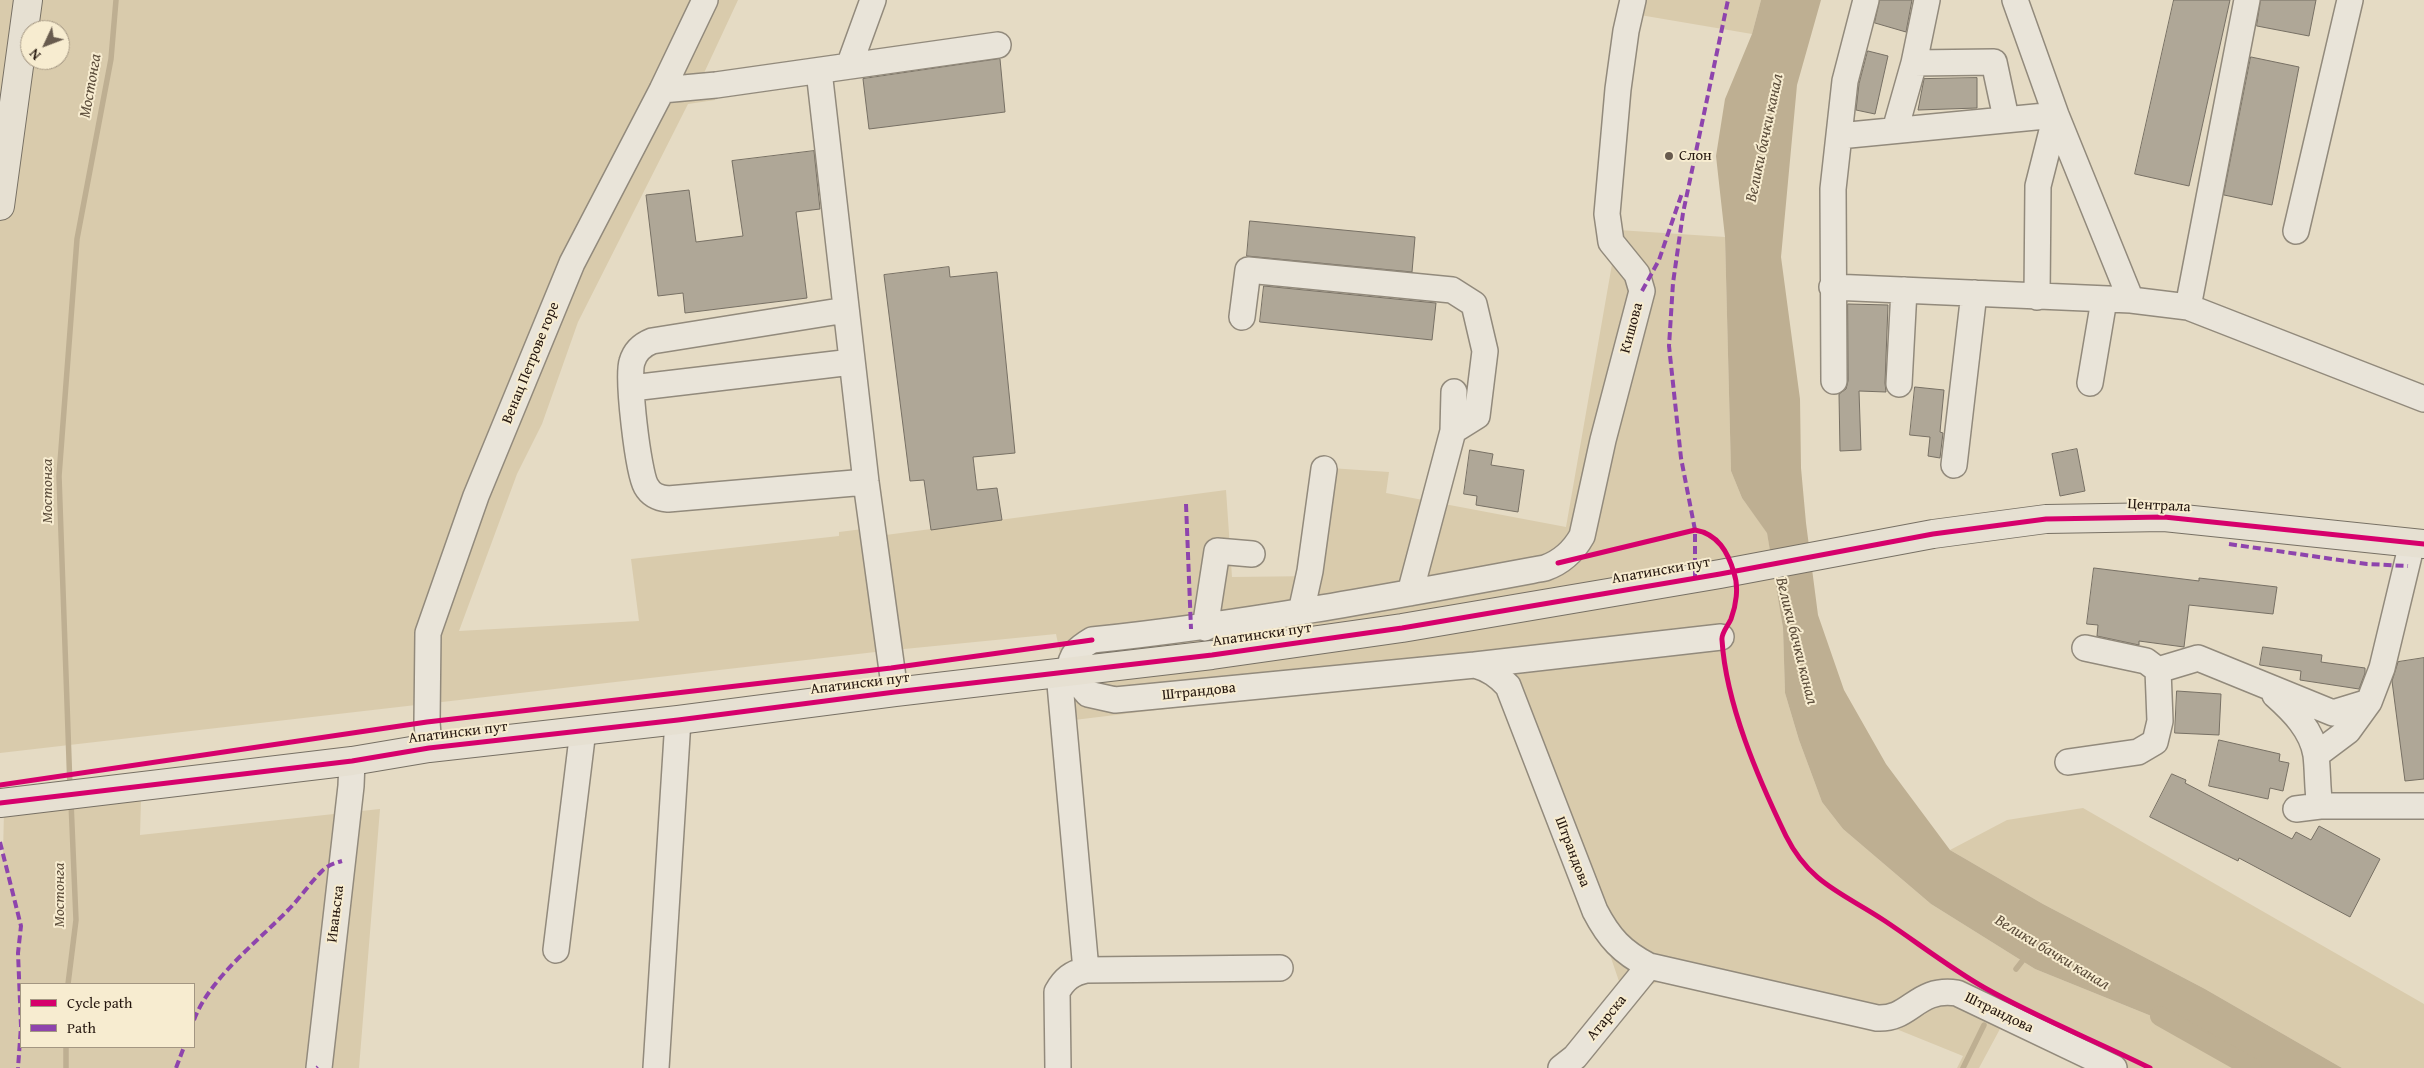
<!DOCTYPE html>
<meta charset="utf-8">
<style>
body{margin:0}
#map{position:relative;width:2424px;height:1068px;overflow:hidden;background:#e5dbc4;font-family:"Gentium Book Plus",serif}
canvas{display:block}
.legend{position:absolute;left:20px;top:983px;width:175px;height:65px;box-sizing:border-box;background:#f7ecd0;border:1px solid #a39682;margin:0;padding:6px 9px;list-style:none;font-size:15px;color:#24160e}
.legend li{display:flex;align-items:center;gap:10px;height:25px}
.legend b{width:25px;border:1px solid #a39682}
.north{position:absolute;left:20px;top:20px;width:50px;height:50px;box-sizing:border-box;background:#f7ecd0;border:1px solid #a39682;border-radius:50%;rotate:227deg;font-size:14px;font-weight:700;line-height:20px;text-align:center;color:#24160e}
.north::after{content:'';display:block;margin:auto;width:18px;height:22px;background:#685b4e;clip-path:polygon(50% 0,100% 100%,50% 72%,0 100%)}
</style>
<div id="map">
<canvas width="2424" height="1068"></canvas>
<ul class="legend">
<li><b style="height:6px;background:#d6006c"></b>Cycle path</li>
<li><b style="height:6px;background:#8e44ad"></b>Path</li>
</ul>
<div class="north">N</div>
</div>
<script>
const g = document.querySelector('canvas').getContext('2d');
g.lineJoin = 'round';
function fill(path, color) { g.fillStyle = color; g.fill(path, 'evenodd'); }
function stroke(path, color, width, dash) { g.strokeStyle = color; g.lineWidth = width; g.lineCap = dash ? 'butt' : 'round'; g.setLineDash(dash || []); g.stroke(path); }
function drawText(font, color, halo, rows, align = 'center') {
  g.font = font + ' "Gentium Book Plus",serif'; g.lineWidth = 4; g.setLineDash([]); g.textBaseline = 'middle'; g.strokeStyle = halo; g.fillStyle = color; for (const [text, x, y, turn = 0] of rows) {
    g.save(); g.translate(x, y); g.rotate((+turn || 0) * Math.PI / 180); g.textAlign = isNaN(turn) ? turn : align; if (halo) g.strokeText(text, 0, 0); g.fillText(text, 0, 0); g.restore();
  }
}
fill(new Path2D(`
 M0 0H738L704 73H715V100L688 104 578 322 542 424 517 474 459 631 639 621 631 559 839 536V532L863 529V538L1226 490 1232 577 1316 576 1330 468 1389 472 1386 493 1566 527 1618 230 1725 237 1731 471 1742 498 1767 532 1783 628 1785 693 1799 740 1822 802 1843 829 1931 904 2035 969 2186 1030 2255 1068H2122L2008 1014 1979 1068H1957L1963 1056 1832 1003 1665 979 1624 996 1512 667 1074 720 1056 634 884 651 0 753ZM30 30H60V60H30Z
 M1643 0H1761L1752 34 1640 15Z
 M141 800 140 835 380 809 359 1068H0V855L3 854 4 811ZM21 984H194V1047H21Z
 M2083 808 2424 1004V1068H2342L2205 989 2043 904 1950 850 2007 820Z`), '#d9cbac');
fill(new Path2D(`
 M1761 0H1821L1797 85 1781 257 1800 399 1801 468 1806 523 1818 615 1844 690 1886 764 1950 850 2043 904 2205 989 2342 1068H2255L2186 1030 2035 969 1931 904 1843 829 1822 802 1799 740 1785 693 1783 628 1767 533 1742 498 1731 471 1725 237 1716 156 1725 99 1752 34Z`), '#beaf92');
stroke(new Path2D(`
 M70 788 59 476 77 239 111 59 116 0
 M2016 969 2027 955
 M68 984 76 920 71 802
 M66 1047V1068
 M1963 1068 1984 1025`), '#beaf92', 5.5);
stroke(new Path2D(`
 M2160 1016 2252 1068`), '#beaf92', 20);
const building = new Path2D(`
 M1880 0H1912L1906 32 1875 23Z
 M2174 0H2230L2189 186 2135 174Z
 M2261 0H2316L2309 36 2257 26Z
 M1868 51 1888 56 1875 114 1856 110 1859 84Z
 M2251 57 2299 67 2272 205 2224 195Z
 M1000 59 1005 112 869 129 863 79Z
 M1977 78V108L1918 110 1924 79Z
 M814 151 820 209 796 212 807 298 685 313 683 293 658 296 646 195 689 190 696 242 743 236 732 161Z
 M1250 221 1415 237 1412 272 1247 256Z
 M949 267 950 277 997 272 1015 453 973 457 977 490 997 488 1002 520 931 530 924 480 910 481 884 275Z
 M1264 286 1436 303 1432 340 1260 322Z
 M1848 304 1888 305 1885 383 1886 392 1859 391 1861 450 1840 451 1839 394 1846 389 1848 381Z
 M1915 387 1944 390 1940 432 1943 433 1940 458 1928 456 1930 437 1910 435Z
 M2077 449 2085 491 2060 496 2052 454Z
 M1470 450 1493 454 1491 465 1524 470 1518 512 1476 505 1477 496 1464 494Z
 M2094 568 2199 581V578L2277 587 2273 614 2189 605 2184 647 2139 641V645L2097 636 2098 625 2087 624Z
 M2263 647 2322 655 2321 662 2365 668V673L2359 689 2300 680 2301 671 2260 665Z
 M2424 658V779L2405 781 2392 681 2398 662Z
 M2177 691 2221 694 2219 735 2175 733Z
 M2219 740 2280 754 2279 761 2289 763 2283 791 2270 788 2268 799 2209 786Z
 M2172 774 2186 780 2185 783 2292 839 2296 832 2311 840 2319 826 2380 859 2350 917 2239 858 2238 861 2150 817Z`);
fill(building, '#afa797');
stroke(building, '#777064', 1);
const minor = new Path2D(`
 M1633 0 1626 31 1618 89 1607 214 1611 242 1637 274 1642 291 1603 440 1582 536C1573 552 1562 562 1545 568 1394 596 1245 624 1092 640 1077 649 1071 654 1069 672L1088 694 1115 700 1475 665C1489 669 1498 675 1508 686L1595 911C1609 938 1622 952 1649 966L1877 1018C1911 1020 1916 987 1957 993L2114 1068
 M2015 0 2056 115 2131 300
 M1914 63 1994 62 2006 118
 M849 66 873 0
 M819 71 866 482 895 692
 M662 90 716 85 998 45
 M1895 130 1914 63 1927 0
 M1839 136 2056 115 2038 186 2037 297
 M2296 231 2350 0
 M1832 287 2131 300 2188 307 2424 399
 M2188 307 2247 0
 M846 310 652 341C642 345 635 351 632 362 627 377 638 472 646 486 651 495 658 498 668 499L866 482
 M1242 317 1248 270 1452 290 1474 304 1485 351 1477 416 1453 431
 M1834 381 1833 189 1845 81 1866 0
 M2090 383 2104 300
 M1899 384 1904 290
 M632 388 852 362
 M1954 465 1974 293
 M1410 593 1453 431 1454 392
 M1301 612 1310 571 1324 469
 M1205 628 1217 551 1252 554
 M2085 648 2146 661 2158 670 2198 658 2333 713 2369 702 2382 668 2412 543
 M1475 665 1721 637
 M1059 673 1086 970
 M2275 695C2293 711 2312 730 2316 755 2318 772 2317 789 2320 806
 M429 748 427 722 428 633 476 496 572 263 662 90 705 0
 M2316 755 2348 731 2369 702
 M2068 762 2138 752 2155 742 2160 721 2158 670
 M2296 809 2320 806H2424
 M556 950 583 730
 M319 1068 351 786 352 761
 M656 1068 678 720
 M1058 1068 1057 992C1064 979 1072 973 1086 970L1280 968
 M1561 1068 1575 1057 1649 966`);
const major = new Path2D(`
 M0 206 28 0
 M0 803 352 761 429 748 678 720 895 692 1212 655 1402 628 1720 574 1933 534 2046 519 2164 517 2424 544`);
stroke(minor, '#928a7c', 28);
stroke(major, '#777064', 30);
stroke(minor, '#e9e4d9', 25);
stroke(major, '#e6e0d2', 28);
stroke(new Path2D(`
 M1642 291 1659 260 1682 193
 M1186 504 1191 629
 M2229 544 2367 564 2408 566
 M1695 578V530L1681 458 1669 346 1673 283 1683 213 1728 0
 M0 842 21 926 18 953 21 1026 18 1068
 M194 1020C210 977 260 940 292 906 302 895 311 882 322 871 328 865 335 863 342 861
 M176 1068 184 1047
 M317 1068 318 1067`), '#8e44ad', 4, [8, 4]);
stroke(new Path2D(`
 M1558 563 1695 530C1718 534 1728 552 1734 573 1739 587 1736 606 1731 619 1728 626 1721 633 1722 640 1726 704 1758 778 1786 836 1810 884 1843 893 1885 921 1918 943 1950 968 1985 988 2038 1018 2096 1041 2150 1068
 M0 785 427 722 891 668 1092 640
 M0 803 352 761 429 748 678 720 895 692 1212 655 1402 628 1720 574 1933 534 2046 519 2164 517 2424 544`), '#d6006c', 5);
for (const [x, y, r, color] of [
 [1669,156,5,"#685b4e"]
]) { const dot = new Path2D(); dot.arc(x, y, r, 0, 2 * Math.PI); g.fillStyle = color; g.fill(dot); stroke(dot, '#f7ecd0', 2); }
drawText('15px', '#24160e', '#f7ecd0', [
 ["Слон",1679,156]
], 'left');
drawText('15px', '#24160e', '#f7ecd0', [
 ["Кишова",1632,328,-75],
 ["Венац Петрове горе",531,363,-68],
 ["Централа",2159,506,3],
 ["Апатински пут",1661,571,-10],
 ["Апатински пут",1262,635,-8],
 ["Апатински пут",860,684,-7],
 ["Штрандова",1199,692,-6],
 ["Апатински пут",458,733,-7],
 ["Штрандова",1572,852,69],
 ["Ивањска",336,914,-83],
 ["Штрандова",1999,1013,26],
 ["Атарска",1607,1018,-51]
]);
drawText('italic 16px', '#5b4c3a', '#f7ecd0', [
 ["Мостонга",91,86,-80],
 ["Велики бачки канал",1765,138,-78],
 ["Мостонга",48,491,-90],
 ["Велики бачки канал",1796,641,76],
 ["Мостонга",60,895,-90],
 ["Велики бачки канал",2052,953,31]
]);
</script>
